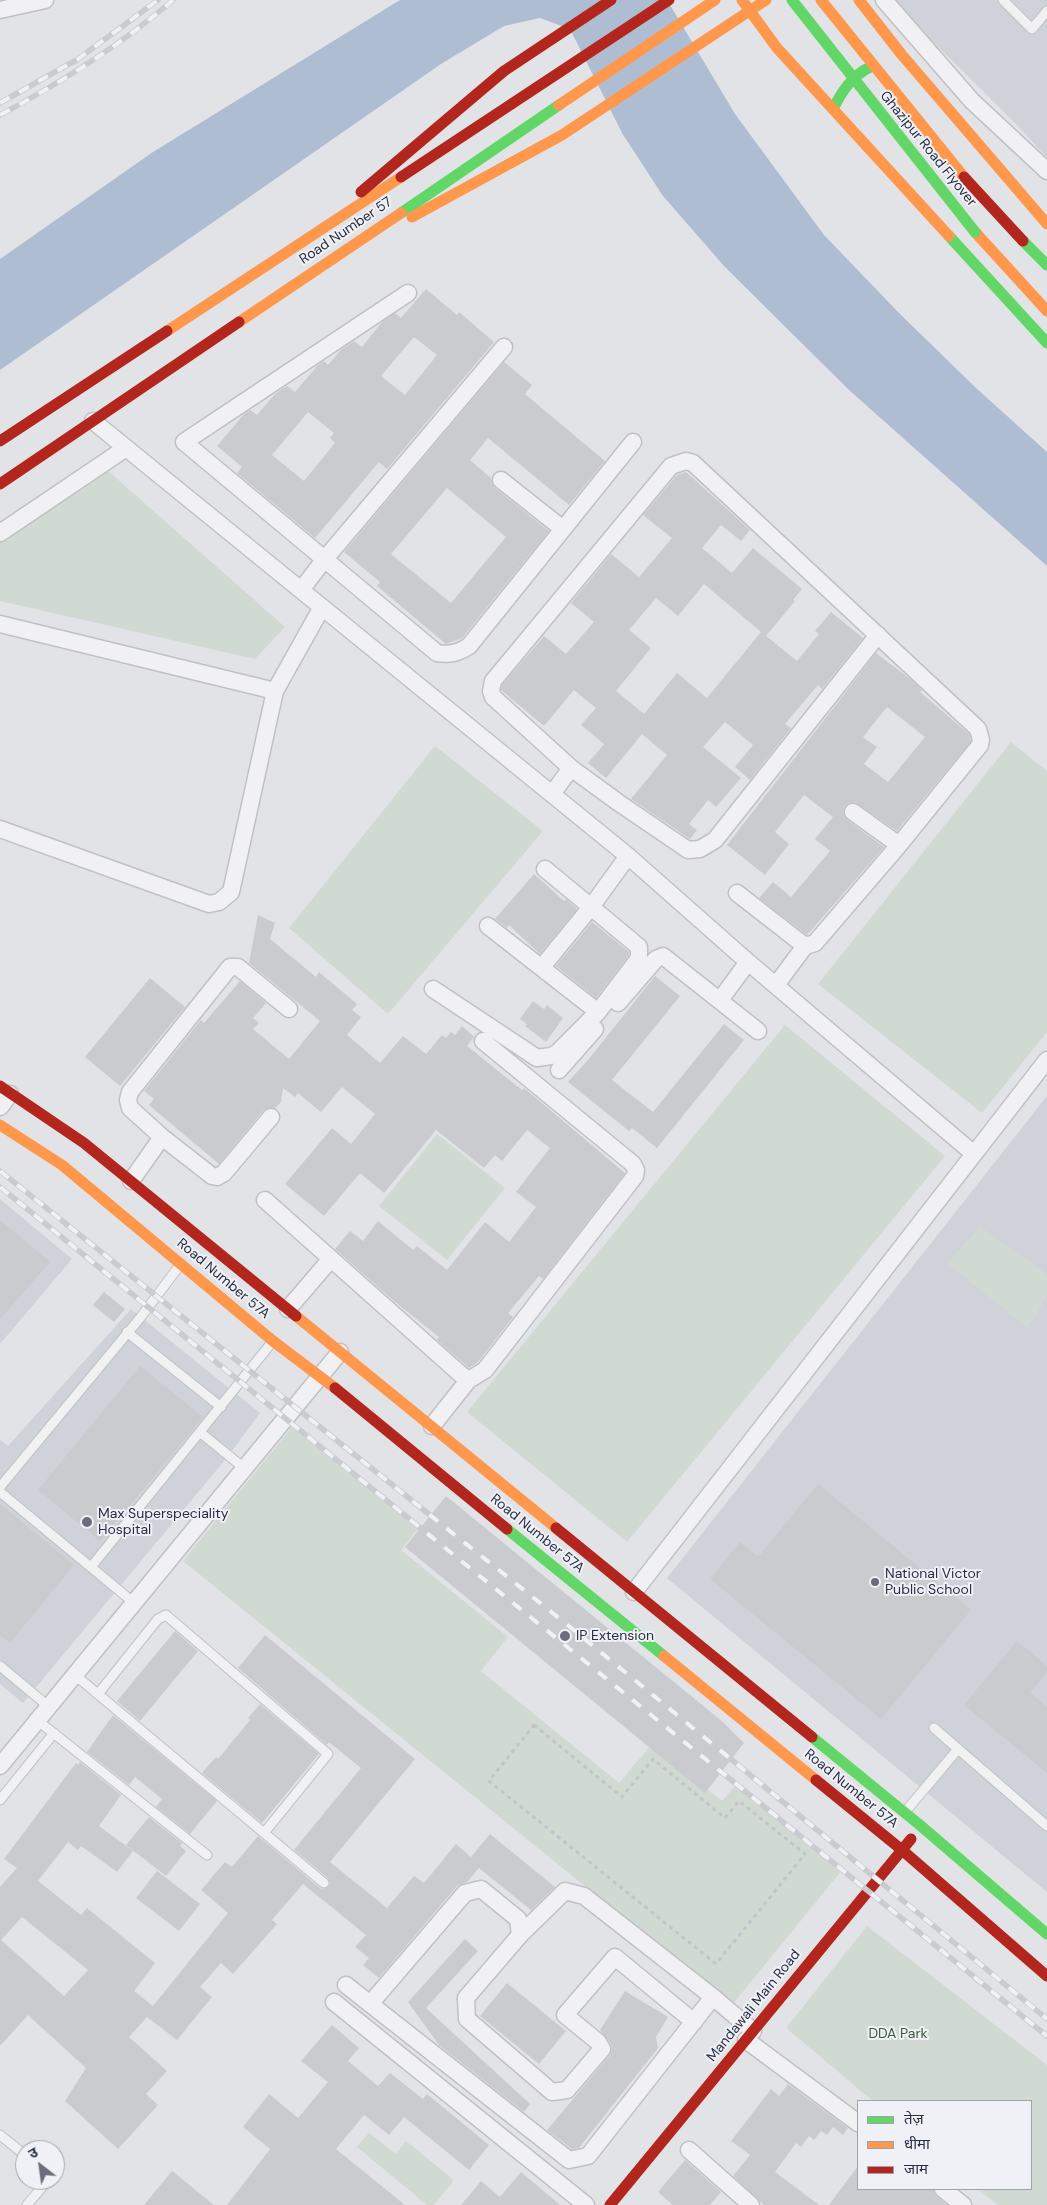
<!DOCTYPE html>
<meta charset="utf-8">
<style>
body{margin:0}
#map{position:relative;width:1047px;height:2205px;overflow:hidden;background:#e1e3e7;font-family:"DM Sans","Noto Sans Devanagari",sans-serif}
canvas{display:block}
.legend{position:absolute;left:857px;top:2100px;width:175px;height:90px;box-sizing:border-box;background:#eff1f6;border:1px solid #9fa3ad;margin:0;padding:6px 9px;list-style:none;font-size:15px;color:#282f40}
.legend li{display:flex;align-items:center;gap:10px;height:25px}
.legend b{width:25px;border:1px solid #9fa3ad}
.north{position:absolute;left:15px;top:2140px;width:50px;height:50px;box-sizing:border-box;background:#eff1f6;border:1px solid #9fa3ad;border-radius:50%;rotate:330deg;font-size:14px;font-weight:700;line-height:20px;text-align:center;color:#282f40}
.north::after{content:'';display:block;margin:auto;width:18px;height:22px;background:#696e7a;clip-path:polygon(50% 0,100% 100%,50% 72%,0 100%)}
</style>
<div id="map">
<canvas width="1047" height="2205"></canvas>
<ul class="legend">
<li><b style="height:6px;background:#63d668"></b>तेज़</li>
<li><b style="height:6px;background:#ff974d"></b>धीमा</li>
<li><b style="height:6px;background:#b3261e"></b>जाम</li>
</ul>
<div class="north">उ</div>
</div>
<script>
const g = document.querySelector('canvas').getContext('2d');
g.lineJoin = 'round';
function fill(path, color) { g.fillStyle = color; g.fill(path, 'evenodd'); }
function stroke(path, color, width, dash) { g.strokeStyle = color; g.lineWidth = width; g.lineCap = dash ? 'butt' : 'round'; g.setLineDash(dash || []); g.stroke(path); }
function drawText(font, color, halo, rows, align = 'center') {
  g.font = font + ' "DM Sans",sans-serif'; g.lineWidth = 4; g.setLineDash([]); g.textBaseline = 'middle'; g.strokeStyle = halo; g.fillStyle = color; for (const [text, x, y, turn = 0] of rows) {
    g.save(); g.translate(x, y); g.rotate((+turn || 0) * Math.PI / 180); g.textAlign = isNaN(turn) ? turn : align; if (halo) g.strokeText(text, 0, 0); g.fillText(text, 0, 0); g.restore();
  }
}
fill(new Path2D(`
 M896 0H1047V158L1020 128 907 16Z
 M1047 1096V1892L667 1578Z
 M0 1199 72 1259 0 1344Z
 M131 1309 260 1413 229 1455 23 1703 0 1684V1440L8 1446Z`), '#d0d2da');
fill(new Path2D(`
 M107 470 285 627 255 659 0 601V535Z
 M1011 742 1047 771V1032L982 1113 818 984Z
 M435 746 543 831 388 1014 289 928Z
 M785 1025 945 1156 627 1542 467 1412Z
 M437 1134 505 1188 447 1260 379 1206Z
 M980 1227 1047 1274V1296L1028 1328 947 1263Z
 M292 1427 418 1529 401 1550 508 1637 481 1671 619 1783 652 1744 722 1801 736 1785 842 1870 732 2005 183 1561Z
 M867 1926 1047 2065V2205H998L978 2189H1031V2101H873L786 2028Z
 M369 2133 396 2154 406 2141 454 2180 434 2205H427L357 2147Z`), '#d1dad2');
fill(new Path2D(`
 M400 0H667L735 114 824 235 899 313 976 388 1047 452V566L849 390 724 266 663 196 622 133 570 29 540 18 504 26 441 64 0 370V259L153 152Z`), '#afbdd2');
fill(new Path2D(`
 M426 289 457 315 459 312 494 342 387 469 379 462 315 538 237 473 242 467 217 446 244 414 250 410 257 415 275 394 287 386 295 392 318 365 324 361 328 365 341 350 354 341 362 347 382 322 395 313 401 318ZM414 337 437 355 405 395 381 376ZM308 412 334 433 330 438 335 443 304 481 272 455Z
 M504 362 532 385 525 394 605 461 569 505 488 438 470 460 491 478 492 483 495 488 549 531 462 638 446 644 377 586 380 582 344 552ZM447 488 506 537 451 603 391 554Z
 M686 472 750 530 741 541 721 525 702 548 732 573 753 548 802 589 793 600 795 601 766 636 797 661 819 634 815 631 831 612 863 638 822 689 818 685 785 724 791 728 750 780 735 767 753 745 725 722 703 747 741 778 716 807 708 800 689 824 697 830 690 839 631 799 667 755 642 734 606 778 588 763 604 744 581 725 596 708 574 690 544 726 501 690 502 685 544 636 566 654 594 622 571 603 611 554 639 577 672 538 643 515 677 475ZM704 584 761 632 707 698 677 673 644 714 616 691 651 648 629 630 656 598 678 616Z
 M876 653 910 679 922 690 920 692 969 734 971 741 897 831 858 804 854 802 845 806 843 812 847 820 884 847 807 935 759 898 773 882 791 897 830 851 815 839 833 817 804 795 775 832 789 844 765 875 727 845ZM887 707 925 737 888 782 864 764 877 747 863 737Z
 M534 874 564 901 566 899 577 909 540 954 509 925 507 928 495 919Z
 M258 915 275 923 270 939 316 977 319 972 357 1004 352 1010 361 1017 347 1035 380 1063 403 1036 426 1054 442 1035 446 1038 451 1032 455 1035 462 1026 474 1037 467 1046 522 1090 524 1088 625 1173 543 1279 539 1276 508 1313 513 1317 478 1362 469 1368 437 1340 439 1337 395 1302 335 1249 350 1231 363 1241 378 1221 413 1250 417 1246 447 1270 485 1222 509 1242 536 1207 516 1192 550 1148 527 1130 502 1161 495 1155 484 1168 436 1130 384 1193 360 1173 324 1216 285 1184 332 1128 351 1144 375 1114 342 1087 321 1112 298 1093 295 1097 283 1088 281 1102 275 1108H268L263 1111 219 1164 149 1105 154 1099 144 1091 201 1020 204 1023 240 981 266 1003 253 1018 259 1023 253 1029 289 1059 320 1021 249 963Z
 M592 922 629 952V955L596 998 556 966Z
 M655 976 680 996 612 1080 653 1112 724 1024 744 1040 657 1148 632 1128 629 1131 568 1082 588 1060Z
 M150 978 185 1007 120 1086 85 1057Z
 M533 1001 544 1009 547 1005 563 1018 546 1042 525 1026 527 1024 520 1019Z
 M0 1220 50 1262 0 1319Z
 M104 1292 125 1309 114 1322 93 1305Z
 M140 1366 203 1417 100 1541 38 1490Z
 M818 1484 971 1610 881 1719 710 1579 740 1542 758 1557Z
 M446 1496 723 1722 744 1743 705 1793 405 1547Z
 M0 1504 74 1565 10 1643 0 1635Z
 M175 1631 198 1651 140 1721 117 1701Z
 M265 1635 415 1759 330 1862 387 1908 414 1876 424 1883 456 1844 471 1857 490 1834 555 1887 531 1910 479 1868 467 1882 457 1886 379 1978 363 1965 369 1958 355 1947 366 1935 303 1884 272 1920 277 1924 233 1974 221 1963 200 1987 212 1997 177 2040 147 2017 129 2037 167 2071 146 2094 158 2105 118 2149 65 2101 86 2068 28 2015 0 2046V1887L17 1868 4 1859 76 1763 78 1765 80 1762 121 1795 99 1826 133 1851 117 1872 81 1846 78 1850 68 1842 38 1881 81 1915 87 1908 155 1963 134 1991 153 2006 228 1913 201 1890 225 1862 232 1867 258 1836 320 1888 323 1889 328 1887 330 1884 328 1878 294 1850 361 1768 329 1742 327 1745 238 1668ZM22 1917 88 1970 64 1996 1 1940Z
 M1017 1641 1047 1666V1672L1030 1693 1047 1707V1773L964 1705Z
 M260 1704 319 1754 262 1823 202 1773 216 1757 218 1759 250 1720 248 1718Z
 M113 1715 217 1801 190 1834 156 1807 162 1799 135 1777 129 1785 87 1752Z
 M149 1817 182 1843 180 1846 186 1851 166 1876 126 1845Z
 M157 1871 200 1904 179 1931 136 1898Z
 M465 1939 478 1951 426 2008 530 2104 524 2112 439 2045 408 2002Z
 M507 1983 566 2031 539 2064 480 2016Z
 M625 1991 668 2017 656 2037 658 2048 579 2148 572 2149 547 2130 610 2055 612 2049 611 2044 600 2030Z
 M332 2025 359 2048 348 2061 378 2086 390 2073 423 2099 427 2094 489 2145 469 2170 404 2117 389 2135 364 2115 336 2149 405 2205H227L270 2149 243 2127 269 2094 298 2118 328 2082 301 2061Z
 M788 2084 848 2128 843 2135 833 2127 827 2135 821 2131 814 2140 809 2136 801 2147 796 2143 775 2172 819 2205H764L733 2176 750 2155 731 2141 771 2089 779 2096Z
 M685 2160 721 2192 710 2205H673L658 2192Z
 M858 2166V2189H933L936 2196 947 2205H829Z
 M172 2171 214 2205H144Z
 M521 2172 560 2205H461L481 2181 500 2197Z`), '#cacbcf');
const lane = new Path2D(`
 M1003 0 1032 29 1047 11
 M127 1332 221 1407
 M201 1433 244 1468
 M0 1487 140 1318 180 1265
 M0 1492 133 1602
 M91 1567 273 1341
 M0 1666 48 1706
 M75 1675 324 1883
 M98 1694 158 1619 166 1615 328 1754 264 1833
 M37 1720 207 1855
 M934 1728 1047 1826
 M0 1800 54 1733
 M905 1812 958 1749
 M0 2135 25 2155
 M27 2205 48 2180`);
const street = new Path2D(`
 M884 0 972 101 1047 171
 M0 10 45 0
 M408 293 184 442 437 653C450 655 458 653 469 646L633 442
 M93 421 628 856 748 962 974 1154
 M501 480 563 529
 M0 533 126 448
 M301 590 324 560 504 347
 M0 624 275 691 231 892 219 902 209 904 0 829
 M275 691 322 607
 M552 794 571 768
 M853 812 899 845
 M737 893 805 946 815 943 899 845 980 745 981 740 978 729 693 463 686 461 671 466 493 681 491 691 493 697 571 768 619 803 688 850 700 849 715 840 878 635
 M488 926 598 1012
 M542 967 591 907 545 869
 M776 985 805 946
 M433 989 537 1058 551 1056 557 1053 598 1012 639 958V947L591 907 628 856
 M720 1000 748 962
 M618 1003 656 959 663 956 758 1031
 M559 1070 595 1029
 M0 1107 10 1094
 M271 1117 224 1173 217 1177 212 1176 162 1137 130 1108 128 1100 130 1092 230 967H238L289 1009
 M131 1181 162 1137
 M265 1200 466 1379 472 1378 485 1370 635 1176 636 1170 633 1164 483 1041
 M288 1309 330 1260
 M432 1426 470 1378
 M634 1592 1047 1060
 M0 1766 340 1352
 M520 1935 565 1891 584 1896 713 1997
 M346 1985 569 2160 588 2156 713 1997 753 2031
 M334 2002 586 2205
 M370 2004 465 1893 481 1889 518 1919 520 1935 466 1998 467 2019 552 2092 567 2090 602 2049 598 2042 565 2015 615 1957 694 2022
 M746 2040 858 2123
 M689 2150 751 2205
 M943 2189 963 2205`);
stroke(lane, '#bfc1c5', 11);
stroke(street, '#bfc1c5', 19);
stroke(new Path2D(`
 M534 1725 622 1797 653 1759 725 1818 739 1801 805 1854 716 1964 489 1781Z`), '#c3c4ca', 3, [4, 4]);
stroke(lane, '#f1f1f3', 9);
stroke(street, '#f1f1f3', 16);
stroke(new Path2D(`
 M833 109C842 91 852 76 870 67
 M401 213 559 105
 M949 236 1047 343
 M1023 241 1047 265
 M507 1529 664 1656
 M812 1737 921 1826 1047 1934`), '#63d668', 11);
stroke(new Path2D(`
 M742 0 777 48 949 236
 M859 0 902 55 1047 224
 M559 105 715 0
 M412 217 562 135 766 0
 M975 232 1047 311
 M239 322 401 213
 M167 331 401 177
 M0 1125 62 1165 273 1341 335 1388
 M296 1316 556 1528
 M664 1656 816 1780`), '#ff974d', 11);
stroke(new Path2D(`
 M401 177 669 0
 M361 192 504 71 611 0
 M0 441 167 331
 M0 484 239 322
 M0 1086 84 1143 296 1316
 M335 1388 507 1529
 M556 1528 812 1737
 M816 1780 902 1850 1047 1976
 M610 2205 911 1839`), '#b3261e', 11);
const rail = new Path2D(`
 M0 103 78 59 158 0
 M0 115C62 82 120 46 173 0
 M0 1171 575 1631 1047 2019
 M0 1187 1047 2036`);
stroke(rail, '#cacbcf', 5.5);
stroke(rail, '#eff1f6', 4, [11]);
stroke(new Path2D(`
 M792 0 975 232`), '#63d668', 11);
stroke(new Path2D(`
 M821 0 964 177`), '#ff974d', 11);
stroke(new Path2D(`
 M964 177 1023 241`), '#b3261e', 11);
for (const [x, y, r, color] of [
 [87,1522,6,"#696e7a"],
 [875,1582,5,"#696e7a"],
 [565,1636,6,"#696e7a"]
]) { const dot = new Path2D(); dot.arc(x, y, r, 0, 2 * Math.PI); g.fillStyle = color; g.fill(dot); stroke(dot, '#eff1f6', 2); }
drawText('14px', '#282f40', '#eff1f6', [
 ["Ghazipur Road Flyover",928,149,51],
 ["Road Number 57",346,231,-34],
 ["Road Number 57A",223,1279,40],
 ["Road Number 57A",537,1534,39],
 ["Road Number 57A",851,1789,39],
 ["Mandawali Main Road",754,2006,-51]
]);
drawText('14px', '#282f40', '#eff1f6', [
 ["Max Superspeciality",98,1514],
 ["Hospital",98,1530],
 ["National Victor",885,1574],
 ["Public School",885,1590],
 ["IP Extension",576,1636]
], 'left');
drawText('14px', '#395c35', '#eff1f6', [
 ["DDA Park",898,2034]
]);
</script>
